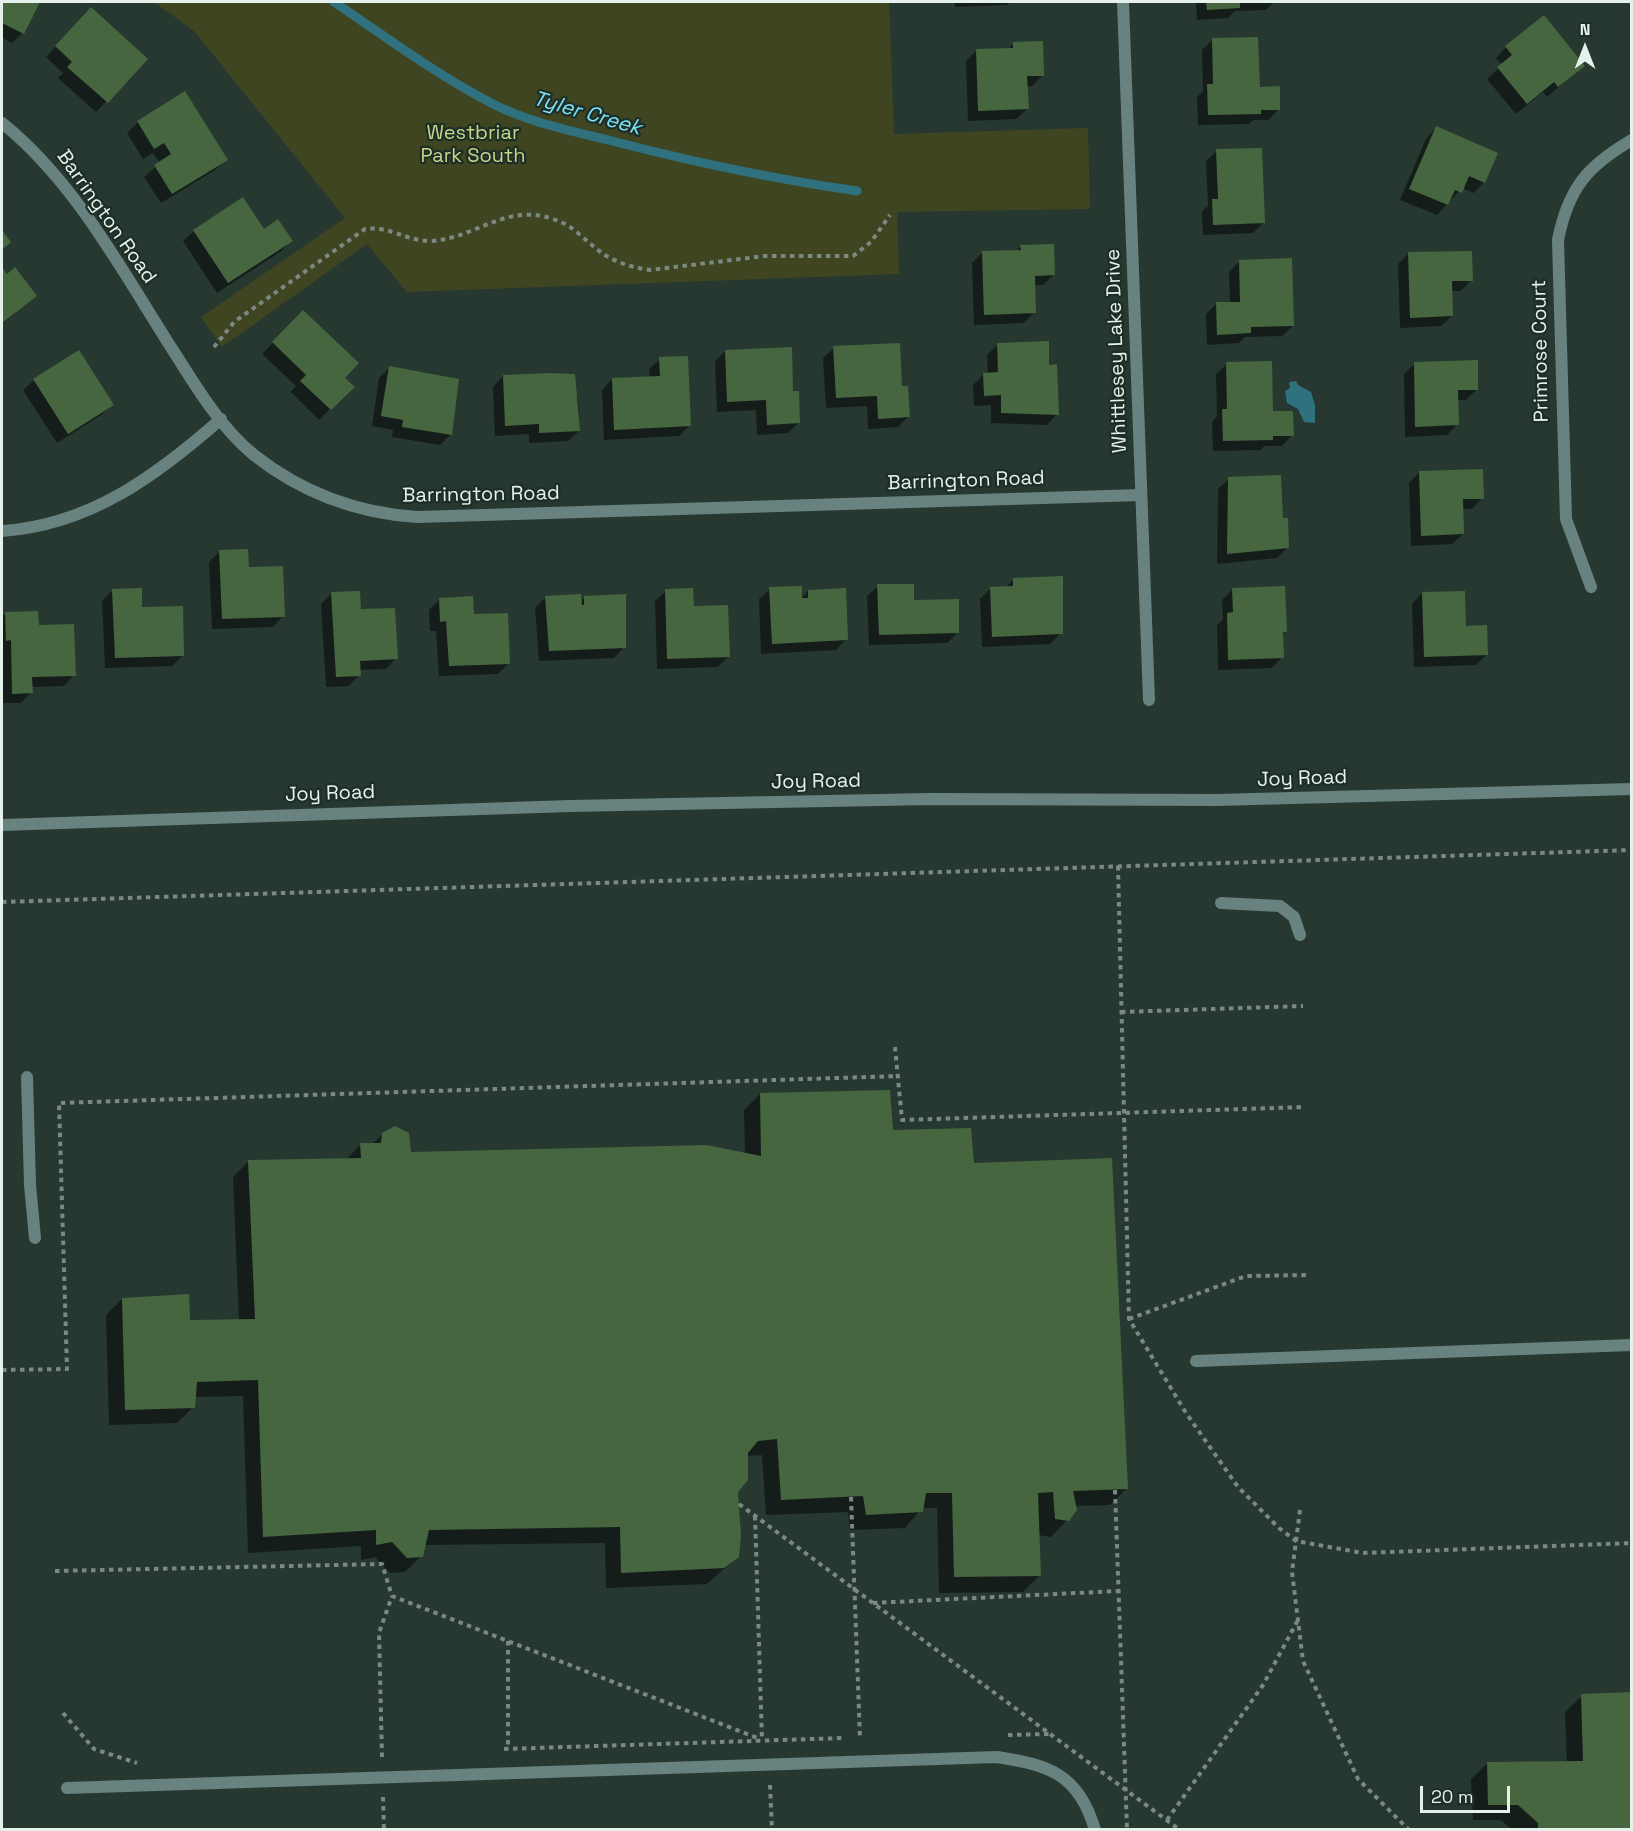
<!DOCTYPE html>
<style>
body{margin:0}
#map{position:relative;width:1633px;height:1831px;overflow:hidden;background:#263830;font-family:"Space Grotesk",sans-serif}
canvas{display:block}
.frame{position:absolute;inset:0;border:3px solid #e6f1ec;pointer-events:none}
.north{position:absolute;left:1555px;top:18px;width:60px;height:60px;-webkit-text-stroke:4px #1c2e26;paint-order:stroke;rotate:0deg;font-size:16px;font-weight:700;line-height:24px;text-align:center;color:#e6f1ec}
.north::after{content:'';display:block;margin:auto;width:21px;height:27px;background:#e6f1ec;clip-path:polygon(50% 0,100% 100%,50% 72%,0 100%)}
.scale{position:absolute;left:1420px;top:1786px;width:90px;height:27px;box-sizing:border-box;border:3px solid #e6f1ec;border-top:0;padding-left:8px;font-size:18px;line-height:21px;white-space:nowrap;color:#e6f1ec;-webkit-text-stroke:4px #1c2e26;paint-order:stroke}
</style>
<div id="map">
<canvas width="1633" height="1831"></canvas>
<div class="frame"></div>
<div class="north">N</div>
<div class="scale">20 m</div>
</div>
<script>
const g = document.querySelector('canvas').getContext('2d');
g.lineJoin = 'round';
function fill(path, color) { g.fillStyle = color; g.fill(path, 'evenodd'); }
function stroke(path, color, width, dash) { g.strokeStyle = color; g.lineWidth = width; g.lineCap = dash ? 'butt' : 'round'; g.setLineDash(dash || []); g.stroke(path); }
function drawText(font, color, halo, rows, align = 'center') {
  g.font = font + ' "Space Grotesk",sans-serif'; g.lineWidth = 4.5; g.setLineDash([]); g.textBaseline = 'middle'; g.strokeStyle = halo; g.fillStyle = color; for (const [text, x, y, turn = 0] of rows) {
    g.save(); g.translate(x, y); g.rotate((+turn || 0) * Math.PI / 180); g.textAlign = isNaN(turn) ? turn : align; if (halo) g.strokeText(text, 0, 0); g.fillText(text, 0, 0); g.restore();
  }
}
fill(new Path2D(`
 M154 2H889L894 134 1088 128 1090 209 897 212 899 274 407 292 367 244 222 347 201 317 345 218 194 31Z`), '#3f4521');
fill(new Path2D(`
 M1296 381 1298 385 1311 392 1315 405V423L1304 422 1298 409 1287 403 1285 391 1290 388 1289 382Z`), '#2f717e');
fill(new Path2D(`
 M2 2H38L22 33 12 43 2 38Z
 M955 2H1010L1007 5 955 7Z
 M1196 2H1274L1266 10 1235 11 1228 18 1197 20Z
 M81 19 146 59 96 112 58 78 63 73 46 57Z
 M1212 40 1279 109 1268 120H1253L1249 124 1198 125 1197 97 1203 91 1202 50Z
 M1013 44 1043 75 1032 86H1026L1027 109 1016 119 968 121 966 61 977 50 1008 49Z
 M1506 47 1583 66 1547 97 1543 92 1516 114 1487 79 1502 65 1496 58Z
 M138 122 226 160 215 170 161 203 144 177 160 163 153 153 143 159 127 133Z
 M1436 128 1484 182 1474 193 1462 188 1437 215 1400 200 1426 139Z
 M1217 151 1263 223 1253 233 1203 235 1202 211 1208 206 1206 161Z
 M194 231H263L291 241 280 252 217 293 183 241Z
 M1021 246 1053 275 1043 285H1034V312L1024 323 974 325 972 263 983 252 1016 251Z
 M1408 254 1471 280 1461 291H1451L1452 316 1441 326 1400 328 1398 264Z
 M1239 262 1293 326 1282 336 1245 337 1239 343 1207 345 1206 314 1216 304 1230 303 1229 272Z
 M2 269 35 296 2 324Z
 M303 312 343 378 352 387 319 420 291 392 296 386 262 354Z
 M998 344 1048 366 1057 414 1047 425 991 423V405L974 406 973 385 984 374H988L987 355Z
 M834 348 900 388 908 417 898 427 868 429 867 406 826 408 823 358Z
 M725 351 792 392 798 423 788 433 757 435 756 410 717 412 715 362Z
 M660 359 689 426 679 436 604 440 602 390 612 379 650 377 649 369Z
 M1227 364 1292 435 1282 446H1264L1261 450 1213 451 1212 422 1217 416 1216 374Z
 M1414 364 1477 389 1466 400H1456L1457 425 1447 435 1405 437 1404 374Z
 M390 367 451 434 440 445 392 437 393 430 372 426 379 378Z
 M503 376 578 398 579 431 568 441 529 443V434L495 436 493 387Z
 M34 380 112 405 101 415 57 443 23 390Z
 M1419 472 1482 498 1472 509H1462L1463 534 1452 544 1411 546 1409 483Z
 M1229 479 1281 520 1288 547 1277 558 1217 564 1218 489Z
 M220 551 248 569 283 616 273 627 212 629 209 562Z
 M1013 580 1061 633 1050 644 982 647 980 599 991 588H1005Z
 M878 586 958 632 947 643 869 645 867 596Z
 M770 589 801 599 808 591 846 639 836 650 761 654 759 599Z
 M113 590 141 608 183 655 172 666 105 668 102 601Z
 M1232 590 1285 631 1282 635V657L1272 668 1218 670 1217 625 1223 619 1222 600Z
 M666 591 693 607 729 656 718 667 657 669 655 601Z
 M332 593 359 611 396 658 386 669 359 670V675L349 686 326 687 321 604Z
 M1422 593 1465 627 1487 654 1476 665 1414 667 1412 604Z
 M545 598 580 602 584 598 624 647 614 658 539 661 535 608Z
 M440 599 473 616 509 663 498 674 439 676 436 631H430L429 610Z
 M6 613 37 626 74 675 64 686 31 687V692L21 703H2V617Z
 M760 1094 892 1131 973 1164 1126 1489 1110 1505 1074 1506 1067 1520 1051 1537 1038 1535 1040 1575 1023 1592 939 1593 937 1508H922L905 1528 850 1530 848 1512 766 1515 762 1455 746 1456 736 1491 738 1556 707 1584 606 1588 605 1543 424 1545 421 1556 405 1572 390 1573 375 1557 361 1560V1546L248 1553 243 1396 194 1397 193 1407 177 1423 109 1425 106 1315 122 1299 189 1322 239 1321 233 1177 249 1161 346 1160 361 1144H372L383 1134 410 1153 745 1154 744 1110Z
 M1582 1696 1632 1830H1512L1501 1820H1473L1471 1779 1488 1763H1567L1565 1712Z`), '#0007');
stroke(new Path2D(`
 M334 2C386 37 438 76 495 105 531 123 573 131 612 141 693 162 774 179 857 191`), '#2f717e', 9);
fill(new Path2D(`
 M2 2H40L24 34 2 23Z
 M1206 2H1240V8L1207 10Z
 M91 7 148 59 108 103 67 67 72 62 55 46Z
 M1544 15 1585 66 1558 87 1554 82 1527 104 1497 67 1512 55 1505 46Z
 M1258 37 1260 87 1280 86V110H1261V114L1208 115 1207 84H1213L1212 38Z
 M1043 41 1044 76H1027L1029 109 978 111 976 49 1013 48V42Z
 M185 91 228 160 172 194 154 165 171 154 164 143 154 149 137 121Z
 M1436 126 1498 153 1485 183 1469 176 1462 193 1455 190 1448 205 1409 189Z
 M1262 148 1265 223 1213 225 1212 199H1218L1216 149Z
 M243 197 264 229 278 219 293 241 228 283 193 230Z
 M2 230 11 242 2 250Z
 M1054 244 1055 275 1035 276 1036 313 984 315 982 251 1021 250 1020 245Z
 M1472 251 1473 281H1452L1453 316 1410 318 1408 252Z
 M1292 258 1294 326 1251 327V333L1217 335 1216 302H1240L1239 260Z
 M2 267 7 274 15 267 37 296 2 323Z
 M303 310 359 363 345 378 355 387 331 410 300 381 306 375 272 342Z
 M1049 341V365L1057 364 1059 415 1001 413V395L984 396 983 373 998 372 997 343Z
 M900 343 902 386H908L910 417 878 419 877 396 836 398 833 346Z
 M792 347 793 391H799L800 423 767 425 766 400 727 402 725 350Z
 M79 350 114 405 68 434 33 379Z
 M688 356 691 426 614 430 612 378 660 376 659 357Z
 M1478 360V390H1458L1459 425 1415 427 1414 362Z
 M1272 361 1273 411H1293L1294 436H1273V440L1223 441 1222 409H1227L1226 362Z
 M389 366 459 379 452 435 402 427 403 420 381 416Z
 M551 373 575 374 580 431 539 433V424L505 426 503 375Z
 M1483 469 1484 499H1463L1464 534 1421 536 1419 471Z
 M1281 475 1283 518H1288L1289 548 1227 554 1228 477Z
 M248 549 249 567 283 566 285 617 222 619 219 550Z
 M1063 576V634L992 637 990 587 1013 586V578Z
 M877 584H914V600L959 599V633L879 635Z
 M802 586V598H808V590L846 588 848 640 772 644 769 587Z
 M1285 586 1287 632H1283L1284 658 1228 660 1227 613 1233 612 1232 588Z
 M142 588V607L183 606 184 656 115 658 112 589Z
 M693 588 694 606 728 605 730 657 667 659 665 589Z
 M360 591 361 609 395 608 398 659 360 661 361 676 336 677 331 592Z
 M1465 591 1466 626 1487 625 1488 655 1424 657 1422 592Z
 M581 594 582 605H584V596L626 594V648L549 651 545 596Z
 M473 596 474 614 508 613 510 664 449 666 446 621 440 622 439 598Z
 M38 611 39 625 74 624 76 676 32 677 33 693 12 694 11 640 6 641 5 612Z
 M890 1090 893 1130 971 1128 974 1163 1112 1158 1128 1489 1073 1491 1077 1510 1069 1521 1055 1519 1053 1492 1038 1493 1041 1576 954 1577 952 1493H926L923 1512 866 1515 863 1496 781 1500 777 1439 758 1441 748 1453V1480L738 1492 741 1535 739 1557 724 1568 621 1573 620 1527 429 1530 423 1557 407 1558 392 1542 376 1545V1530L263 1537 258 1380 197 1382 195 1408 125 1410 122 1298 189 1294 190 1320 255 1319 248 1160 361 1158 360 1143H381L382 1133 395 1126 409 1133 411 1152 707 1145 761 1156 760 1093Z
 M1632 1692V1830H1538V1823L1518 1805H1488L1487 1762 1583 1761 1581 1694Z`), '#466640');
stroke(new Path2D(`
 M214 347 234 322 365 229C388 225 408 242 432 241 481 237 509 198 563 223 574 228 583 238 592 245 608 260 628 267 650 270L765 256H853L871 242 890 215
 M1118 866 1129 1319 1186 1413 1238 1487 1279 1528 1296 1541 1363 1553 1632 1543
 M2 902 1632 850
 M1121 1012 1303 1006
 M895 1047 902 1120 1305 1107
 M1129 1319 1246 1276 1310 1275
 M2 1370 67 1369 59 1103 899 1076
 M1115 1490 1127 1830
 M851 1497 860 1738
 M739 1504 1180 1830
 M1300 1510 1292 1572 1303 1661 1358 1779 1409 1830
 M755 1516 762 1740
 M55 1571 382 1564 392 1596 760 1739
 M873 1603 1118 1591
 M508 1641V1749
 M63 1713 94 1749 137 1763
 M1008 1735 1051 1734
 M504 1749 844 1738
 M382 1757 379 1633 392 1596
 M770 1785 772 1830
 M383 1797 384 1830
 M1167 1820 1263 1685 1298 1620`), '#7b8983', 4, [4.5, 4.5]);
stroke(new Path2D(`
 M1221 903 1280 906 1294 917 1300 935
 M27 1077 30 1185 35 1238
 M1196 1361 1632 1345
 M67 1788 997 1757C1049 1765 1079 1774 1095 1830`), '#688280', 12);
stroke(new Path2D(`
 M1123 2 1149 700
 M2 123C76 182 125 276 176 355 198 390 222 429 254 455 302 493 357 513 417 517L1141 495
 M2 531C90 525 156 476 221 419
 M1591 587 1566 519 1558 240C1568 189 1587 166 1632 140`), '#688280', 12);
stroke(new Path2D(`
 M2 825 570 806 930 799 1217 800 1632 789`), '#688280', 12);
drawText('20px', '#c7d589', '#1c2e26', [
 ["Westbriar",473,134],
 ["Park South",473,157]
]);
drawText('20px', '#e6f1ec', '#1c2e26', [
 ["Barrington Road",106,217,55],
 ["Whittlesey Lake Drive",1117,351,-92],
 ["Primrose Court",1541,351,-91],
 ["Barrington Road",966,481,-2],
 ["Barrington Road",481,495,-1],
 ["Joy Road",1302,779,-2],
 ["Joy Road",816,782,-1],
 ["Joy Road",330,794,-2]
]);
drawText('italic 21px', '#7de2f8', '#1c2e26', [
 ["Tyler Creek",587,114,16]
]);
</script>
